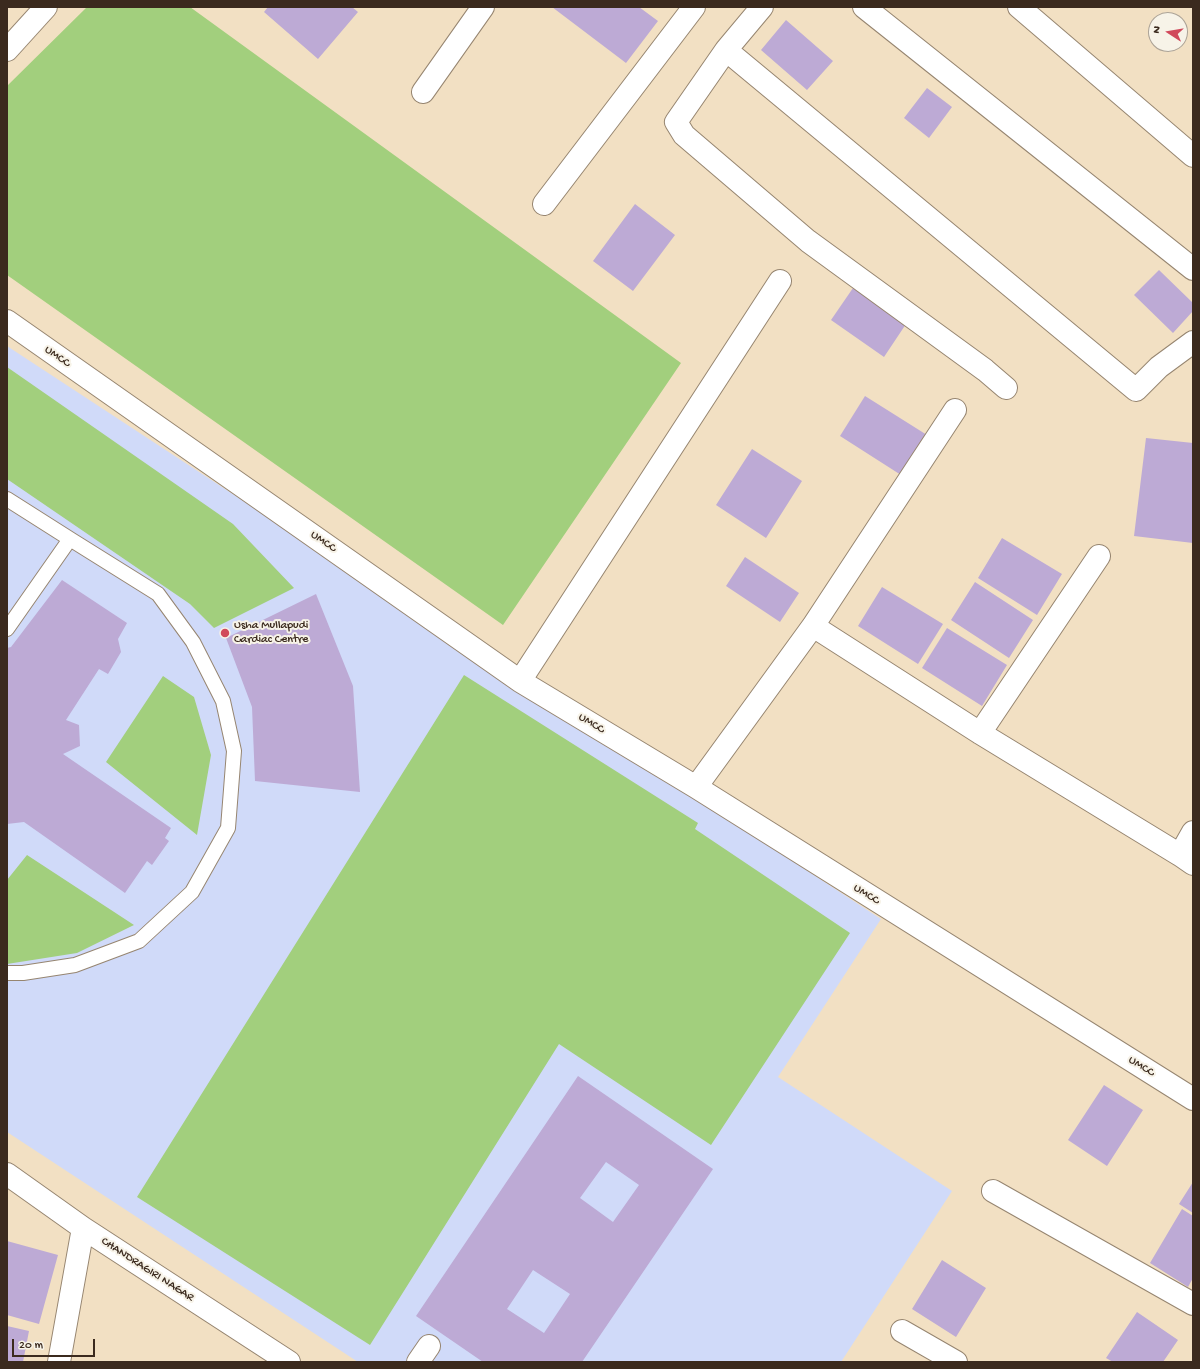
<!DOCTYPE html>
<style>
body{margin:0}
#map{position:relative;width:1200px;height:1369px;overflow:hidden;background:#f2e0c3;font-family:"Gochi Hand",sans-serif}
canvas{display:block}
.frame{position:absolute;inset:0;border:8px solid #3b2a1e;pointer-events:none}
.north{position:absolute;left:1148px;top:12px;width:40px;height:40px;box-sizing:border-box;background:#f7f3e8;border:1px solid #aca397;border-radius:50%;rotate:282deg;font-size:11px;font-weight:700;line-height:16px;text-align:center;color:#3b2a1e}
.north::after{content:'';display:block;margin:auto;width:14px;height:18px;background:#d1495b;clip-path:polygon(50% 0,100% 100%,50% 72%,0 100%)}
.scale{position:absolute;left:12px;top:1339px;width:83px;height:18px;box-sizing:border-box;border:2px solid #3b2a1e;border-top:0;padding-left:5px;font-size:12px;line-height:14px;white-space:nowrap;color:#3b2a1e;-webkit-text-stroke:3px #f7f3e8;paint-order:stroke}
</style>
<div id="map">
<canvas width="1200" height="1369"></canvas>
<div class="frame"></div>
<div class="north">N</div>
<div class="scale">20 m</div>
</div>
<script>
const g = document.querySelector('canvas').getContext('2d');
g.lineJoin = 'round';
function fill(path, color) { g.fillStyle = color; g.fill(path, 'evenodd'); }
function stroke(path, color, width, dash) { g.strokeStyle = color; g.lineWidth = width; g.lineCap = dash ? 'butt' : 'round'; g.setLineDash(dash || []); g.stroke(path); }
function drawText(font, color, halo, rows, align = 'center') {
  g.font = font + ' "Gochi Hand",sans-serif'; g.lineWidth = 4; g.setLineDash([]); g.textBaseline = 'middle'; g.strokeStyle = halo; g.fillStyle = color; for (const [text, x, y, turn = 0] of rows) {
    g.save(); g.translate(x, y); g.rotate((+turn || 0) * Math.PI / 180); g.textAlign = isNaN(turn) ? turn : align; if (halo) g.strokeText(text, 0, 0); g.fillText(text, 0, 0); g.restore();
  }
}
fill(new Path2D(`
 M7 346 881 919 778 1077 952 1191 841 1362H358L7 1132Z`), '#d0daf9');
fill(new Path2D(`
 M87 7H190L681 363 503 625 7 275V86Z
 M7 367 233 524 294 588 214 628 190 604 7 479Z
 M464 675 698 823 695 829 850 933 711 1145 559 1044 370 1345 137 1197Z
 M163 676 194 697 211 755 197 835 106 762Z
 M27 855 134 925 77 953 7 964V880Z`), '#a2cf7d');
fill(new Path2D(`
 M268 7H352L358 12 318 59 264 12Z
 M552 7H639L658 21 626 63Z
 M786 20 833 61 807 90 761 50Z
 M927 88 952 107 929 138 904 118Z
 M635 204 675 235 633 291 593 261Z
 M1159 270 1193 303V311L1173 333 1134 295Z
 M853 288 906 324 884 357 831 320Z
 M865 396 927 435 901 475 840 436Z
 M1146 438 1193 443V543L1134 536Z
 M752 449 802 481 766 538 716 505Z
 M1002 538 1062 574 1037 615 978 578Z
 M745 557 799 593 780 622 726 586Z
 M62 580 127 623 118 639 121 652 108 674 99 669 66 720 79 725 80 746 63 754 171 828 165 838 169 841 152 865 147 861 125 893 24 822 7 824V648L11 647Z
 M975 582 1033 620 1009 658 951 620Z
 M882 587 943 624 918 664 858 626Z
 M316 594 353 686 360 792 255 781 252 707 226 638Z
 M947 628 1007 665 982 706 922 668Z
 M578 1076 713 1169 582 1362H483L416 1316ZM606 1162 639 1185 613 1222 580 1198ZM533 1270 570 1294 544 1333 507 1309Z
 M1104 1085 1143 1110 1107 1166 1068 1140Z
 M1193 1182V1213L1179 1204Z
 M1182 1209 1193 1216V1278L1188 1287 1150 1263Z
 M7 1241 58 1255 39 1324 7 1315Z
 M942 1260 986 1288 956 1337 912 1309Z
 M1137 1312 1178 1340 1163 1362H1113L1106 1358Z
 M7 1326 29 1331 23 1362H7Z`), '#bdaad5');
const service = new Path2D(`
 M7 499 70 539 7 629
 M7 973H23L75 965 139 941 192 892 228 828 234 751 223 701 193 642 158 594 70 539`);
const minor = new Path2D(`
 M762 7 726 50 676 122 684 135 808 241 985 370 1006 388
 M864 7 1193 269
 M1019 7 1193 156
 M726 50 1136 390 1159 367 1193 342
 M423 92 483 7
 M544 204 694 7
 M7 321 520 681 696 787 1193 1099
 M813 626 980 733 1180 855 1193 864
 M520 681 780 281
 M980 733 1099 556
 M696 787 813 626 955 410
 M1180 855 1193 832
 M7 1174 83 1228 289 1362
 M993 1191 1193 1304
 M902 1331 956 1362
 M59 1362 83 1228
 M418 1362 429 1346`);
const secondary = new Path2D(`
 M7 50 46 7`);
stroke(service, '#968570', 16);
stroke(minor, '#968570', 24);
stroke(secondary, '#968570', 24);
stroke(service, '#fff', 14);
stroke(minor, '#fff', 22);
stroke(secondary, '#fff', 22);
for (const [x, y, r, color] of [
 [225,633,5,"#d1495b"]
]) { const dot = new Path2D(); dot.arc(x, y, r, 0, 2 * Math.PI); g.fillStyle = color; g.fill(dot); stroke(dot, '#f7f3e8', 1.5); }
drawText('12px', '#3b2a1e', '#f7f3e8', [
 ["UMCC",57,357,35],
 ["UMCC",323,542,35],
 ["UMCC",591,724,31],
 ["UMCC",866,895,32],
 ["UMCC",1141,1067,32],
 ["CHANDRAGIRI NAGAR",147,1270,33]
]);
drawText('12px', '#3b2a1e', '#f7f3e8', [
 ["Usha Mullapudi",234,626],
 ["Cardiac Centre",234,640]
], 'left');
</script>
